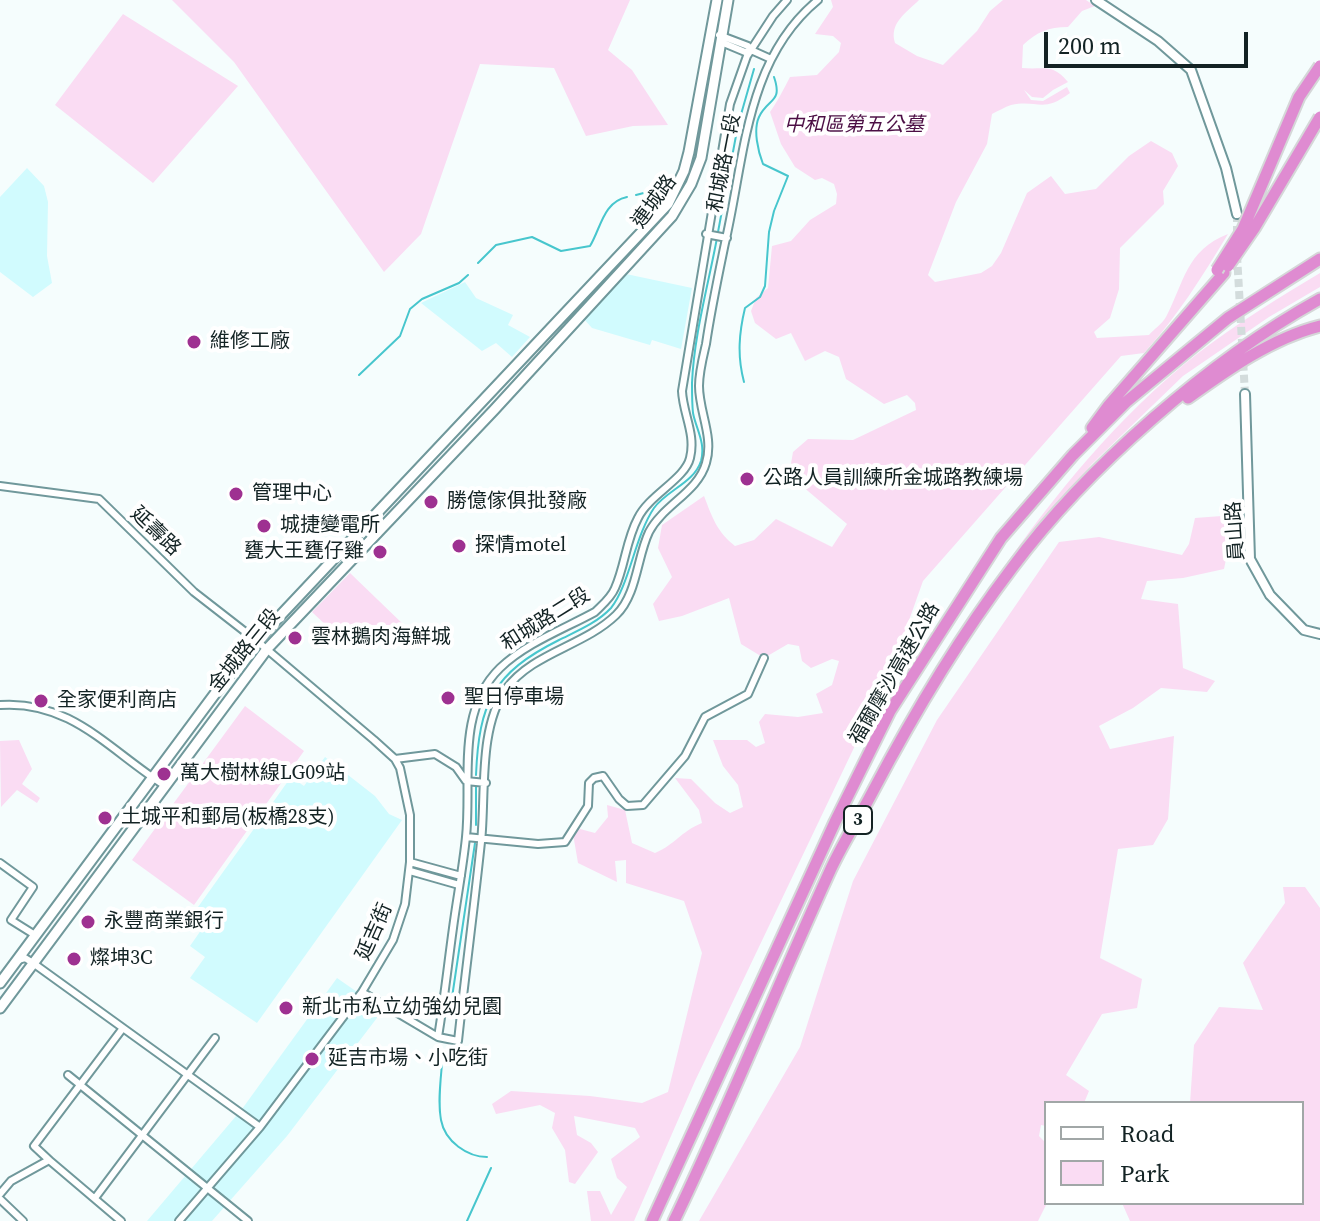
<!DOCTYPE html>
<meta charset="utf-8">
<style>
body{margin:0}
#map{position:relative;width:1320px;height:1221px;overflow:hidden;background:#f5fdfd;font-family:"Source Serif 4",serif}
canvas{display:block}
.legend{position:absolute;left:1044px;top:1101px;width:260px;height:104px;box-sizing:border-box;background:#fff;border:2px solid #a1a7a7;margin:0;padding:10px 14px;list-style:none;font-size:24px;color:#132324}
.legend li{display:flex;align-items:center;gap:16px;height:40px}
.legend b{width:40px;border:2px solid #a1a7a7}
.scale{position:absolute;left:1044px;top:32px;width:204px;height:36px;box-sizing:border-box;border:4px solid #132324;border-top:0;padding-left:10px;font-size:24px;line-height:28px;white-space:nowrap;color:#132324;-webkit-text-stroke:6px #fff;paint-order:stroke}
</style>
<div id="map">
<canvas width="1320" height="1221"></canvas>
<ul class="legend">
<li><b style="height:10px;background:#fff"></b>Road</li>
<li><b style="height:22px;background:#fadcf3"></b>Park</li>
</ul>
<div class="scale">200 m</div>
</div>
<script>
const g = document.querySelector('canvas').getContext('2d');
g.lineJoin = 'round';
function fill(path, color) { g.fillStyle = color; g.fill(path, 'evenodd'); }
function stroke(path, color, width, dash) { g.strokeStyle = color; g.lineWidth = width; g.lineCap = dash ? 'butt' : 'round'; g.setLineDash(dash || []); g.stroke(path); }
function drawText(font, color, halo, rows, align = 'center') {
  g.font = font + ' "Source Serif 4","Noto Sans TC",serif'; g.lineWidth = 8; g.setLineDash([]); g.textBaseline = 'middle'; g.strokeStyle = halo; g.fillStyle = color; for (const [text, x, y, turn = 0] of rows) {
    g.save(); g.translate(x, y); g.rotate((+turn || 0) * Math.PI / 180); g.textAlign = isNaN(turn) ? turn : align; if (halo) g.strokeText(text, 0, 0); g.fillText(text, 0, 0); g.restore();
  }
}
fill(new Path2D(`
 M27 168 44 186 48 202 47 256 52 283 33 297 0 272V197Z
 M626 274 692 288 681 349 652 340 650 345 592 328 583 318Z
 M465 282 476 298 513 315 508 325 530 337 512 357 496 343 482 351 421 303Z
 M325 757 375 796 389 814 402 820 257 1023 190 978 205 957 190 946 206 923 193 914 291 777 304 786Z
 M337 978 383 1010 287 1136 212 1221H147L242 1109Z`), '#d1fbfe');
fill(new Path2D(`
 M172 0H630L608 50 632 70 668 125 633 126 586 136 554 68 480 64 421 234 384 272 234 62Z
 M831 0H919C906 13 889 23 895 43L917 56 943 65 977 31 990 11 1003 0H1086L1095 6 1082 11 1068 27C1048 27 1037 32 1023 45L1022 68C1045 70 1052 63 1068 82L1053 90 1043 98 1032 97 1024 90 1031 100 1043 101 1067 87 1070 93C1042 114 1038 99 1011 105 1005 107 998 111 992 114L987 144 956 202 928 275 935 282 981 273 992 266 1001 253 1027 193 1051 176 1065 194 1096 189 1129 156 1151 141 1172 153 1178 166 1163 191 1164 204 1120 248 1119 289 1110 318 1094 332 1097 338 1149 335C1154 329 1162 324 1166 317 1184 283 1186 250 1228 234 1202 277 1177 317 1144 353L1121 356 923 581 892 668 695 1081 634 1221H591L587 1191H600L611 1215 627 1187 617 1178 611 1159 640 1137 635 1128 574 1116 577 1135 591 1143 598 1152 575 1184 569 1182 565 1150 552 1128 555 1113 540 1105 496 1114 492 1104 511 1091 590 1096 642 1103 668 1092 702 953 684 901 626 883V860L615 861 617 882 578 863 573 834 580 829 595 833 608 817 607 805 625 810 632 843 655 853C676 844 680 832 702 823L699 810 675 778 691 779 715 803 730 813 743 807 738 785 723 766 713 740H747L756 747 765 743 759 722 765 714 798 717 823 713 816 694 832 685 839 661 832 659 811 668 802 661 799 646 788 644 764 658 741 644 729 598 682 616 659 621 653 604 672 577 658 548 662 525 704 496C712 517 717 532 735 546L754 540 776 519 832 547 847 524 789 475 793 452 808 439 853 440 916 410 915 403 907 395 884 404 846 379 839 357 825 351 805 361 791 333 776 339 755 323 751 311 756 298 768 288 772 246 791 241 810 220 836 204 837 194 834 184 822 178 815 180 795 167 781 144 770 112C776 104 785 87 790 77L817 75 839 52 841 43 833 36 815 34 833 7Z
 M123 14 238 86 153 183 55 105Z
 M1320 273V287L1269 317 1183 376 1092 464 997 577C1054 495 1118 416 1197 354 1236 324 1278 298 1320 273Z
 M1235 515 1224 569 1183 578 1147 581 1141 599 1178 604 1183 668 1215 681 1207 692 1161 688 1133 708 1099 726 1110 749 1174 736 1168 819 1153 845 1118 849 1100 958 1142 979 1137 1008 1102 1014 1066 1075 1089 1091 1084 1103H1046V1126L1041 1125 1039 1136 1046 1143 1047 1203 1038 1221H699L800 1047 853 881 937 720 1059 542 1099 537 1182 555 1189 544 1195 518Z
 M350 573 405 626 383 647 362 629 346 644 312 612Z
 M245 706 304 751 194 905 132 860Z
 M19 740 32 769 22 784 40 798 37 803 17 790 1 807 0 741Z
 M1283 887H1305L1320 908V1221H1130L1122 1203H1302V1103H1190L1194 1045 1219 1007 1263 1010 1243 963 1285 903Z`), '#fadcf3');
stroke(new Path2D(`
 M636 195 655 190
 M718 232 738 125 754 69
 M478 263 496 245 532 237 561 251 590 246C601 228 603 202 627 197
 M359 375 400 336 410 309 422 299 459 283 468 275
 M744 382C737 356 739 333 745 308L760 297 765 286 769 232 774 211 788 176 763 164C758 151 753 130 759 117 768 98 783 103 774 77
 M476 775C479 703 493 673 559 640 577 631 597 623 611 608 629 586 635 536 654 508 667 490 694 483 701 461 706 443 696 429 693 413 692 404 692 392 692 383 694 335 708 286 717 238
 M476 786V825
 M450 1011 475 843
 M443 1050C442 1072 437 1099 441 1120 445 1142 468 1157 487 1157
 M467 1221 491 1168`), '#47c6cd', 2);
stroke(new Path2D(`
 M1237 214V237
 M1237 255 1245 394`), '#d3dcdc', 8, [8, 4]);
const minor = new Path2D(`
 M719 35 748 46 751 50 771 59
 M721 42 745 52 751 50
 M706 234 727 238
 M0 486 99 499 194 592 257 641 374 740 395 759 400 768 410 815V862L405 904 393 940 362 992 260 1127 179 1221
 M0 705C71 700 109 750 164 785
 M395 759 435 754 456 767 466 781 486 783
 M466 837 538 844 565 842 588 806 589 783 594 778 603 776 619 799 627 806 643 805 685 756 705 717 748 694 764 658
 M410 862 461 876
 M0 863 33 887 11 920 35 935
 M410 871 459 885
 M18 960 25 958 33 963 260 1127
 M362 992 438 1037 458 1041C465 975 474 909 481 842 486 796 478 728 506 689 532 653 584 646 616 615 637 595 637 557 649 532 663 505 698 492 706 463 714 437 699 412 699 386 699 372 703 357 706 344 711 310 718 277 725 243 745 158 745 60 818 0
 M438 1037C444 1001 448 964 453 928 457 898 463 867 466 837 472 781 455 712 500 668 526 643 564 629 595 612 602 605 611 598 615 588 625 566 626 540 638 518 649 495 685 479 690 458 696 434 683 414 682 391L730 104 747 56 773 16 787 0
 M68 1075 248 1221
 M49 1160 121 1221
 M0 1194 11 1181 49 1160 34 1146 123 1028
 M95 1198 215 1038
 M0 1199 23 1221`);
const tertiary = new Path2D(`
 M1096 0 1158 41 1191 70 1226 168 1237 214
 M1245 394 1250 559 1270 595 1304 630 1320 634`);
const secondary = new Path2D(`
 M0 983 246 652 668 204 684 171 689 152 717 0
 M0 1008 267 649 494 410 672 216 691 184 701 158 728 0`);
const motorway = new Path2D(`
 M1188 398C1227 370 1272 338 1320 326
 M1092 428 1109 405 1224 273
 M652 1221 835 822 890 711 1001 538 1073 455 1126 402 1228 318 1320 259
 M674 1221C729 1107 776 989 829 873 841 846 858 820 872 793 913 715 958 639 1012 568 1087 467 1210 360 1320 299`);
stroke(minor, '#70989b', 10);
stroke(tertiary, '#70989b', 12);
stroke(secondary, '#70989b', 13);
stroke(motorway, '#d5d7d8', 15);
stroke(minor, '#fff', 6);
stroke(tertiary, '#fff', 8);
stroke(secondary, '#fff', 9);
stroke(motorway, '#df8bd1', 11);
const motorwayBridge = new Path2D(`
 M1228 266 1255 227 1320 117
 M1217 270 1243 229 1299 97 1320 66`);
stroke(motorwayBridge, '#d5d7d8', 15, []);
stroke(motorwayBridge, '#df8bd1', 11);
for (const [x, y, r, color] of [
 [194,342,8,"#9e3191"],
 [747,479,8,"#9e3191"],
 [236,494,8,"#9e3191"],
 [431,502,8,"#9e3191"],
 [264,526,8,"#9e3191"],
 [459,546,8,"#9e3191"],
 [380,552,8,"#9e3191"],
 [295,638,8,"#9e3191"],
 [448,698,8,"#9e3191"],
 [41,701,8,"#9e3191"],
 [164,774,8,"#9e3191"],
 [105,818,8,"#9e3191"],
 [88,922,8,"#9e3191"],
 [74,959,8,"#9e3191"],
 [286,1008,8,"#9e3191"],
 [312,1059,8,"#9e3191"]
]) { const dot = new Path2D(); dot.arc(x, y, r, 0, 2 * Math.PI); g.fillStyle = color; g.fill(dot); stroke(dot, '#fff', 3); }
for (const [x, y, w] of [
 [858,820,28]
]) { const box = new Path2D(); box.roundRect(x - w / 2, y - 14, w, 28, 6); g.fillStyle = '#fff'; g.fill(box); stroke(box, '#132324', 2); }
drawText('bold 18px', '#132324', null, [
 ["3",858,820]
]);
drawText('italic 20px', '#4c0f45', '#fff', [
 ["中和區第五公墓",854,126]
]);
drawText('20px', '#132324', '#fff', [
 ["和城路一段",725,163,-79],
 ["連城路",655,202,-54],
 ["員山路",1236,531,-94],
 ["延壽路",155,532,44],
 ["和城路二段",546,620,-32],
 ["金城路三段",245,651,-51],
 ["福爾摩沙高速公路",895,674,-60],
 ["延吉街",375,932,-66]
]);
drawText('20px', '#132324', '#fff', [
 ["維修工廠",210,342],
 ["公路人員訓練所金城路教練場",763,479],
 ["管理中心",252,494],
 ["勝億傢俱批發廠",447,502],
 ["城捷變電所",280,526],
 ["探情motel",475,546],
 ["甕大王甕仔雞",364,552,"right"],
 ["雲林鵝肉海鮮城",311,638],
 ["聖日停車場",464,698],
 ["全家便利商店",57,701],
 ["萬大樹林線LG09站",180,774],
 ["土城平和郵局(板橋28支)",121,818],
 ["永豐商業銀行",104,922],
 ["燦坤3C",90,959],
 ["新北市私立幼強幼兒園",302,1008],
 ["延吉市場、小吃街",328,1059]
], 'left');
</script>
